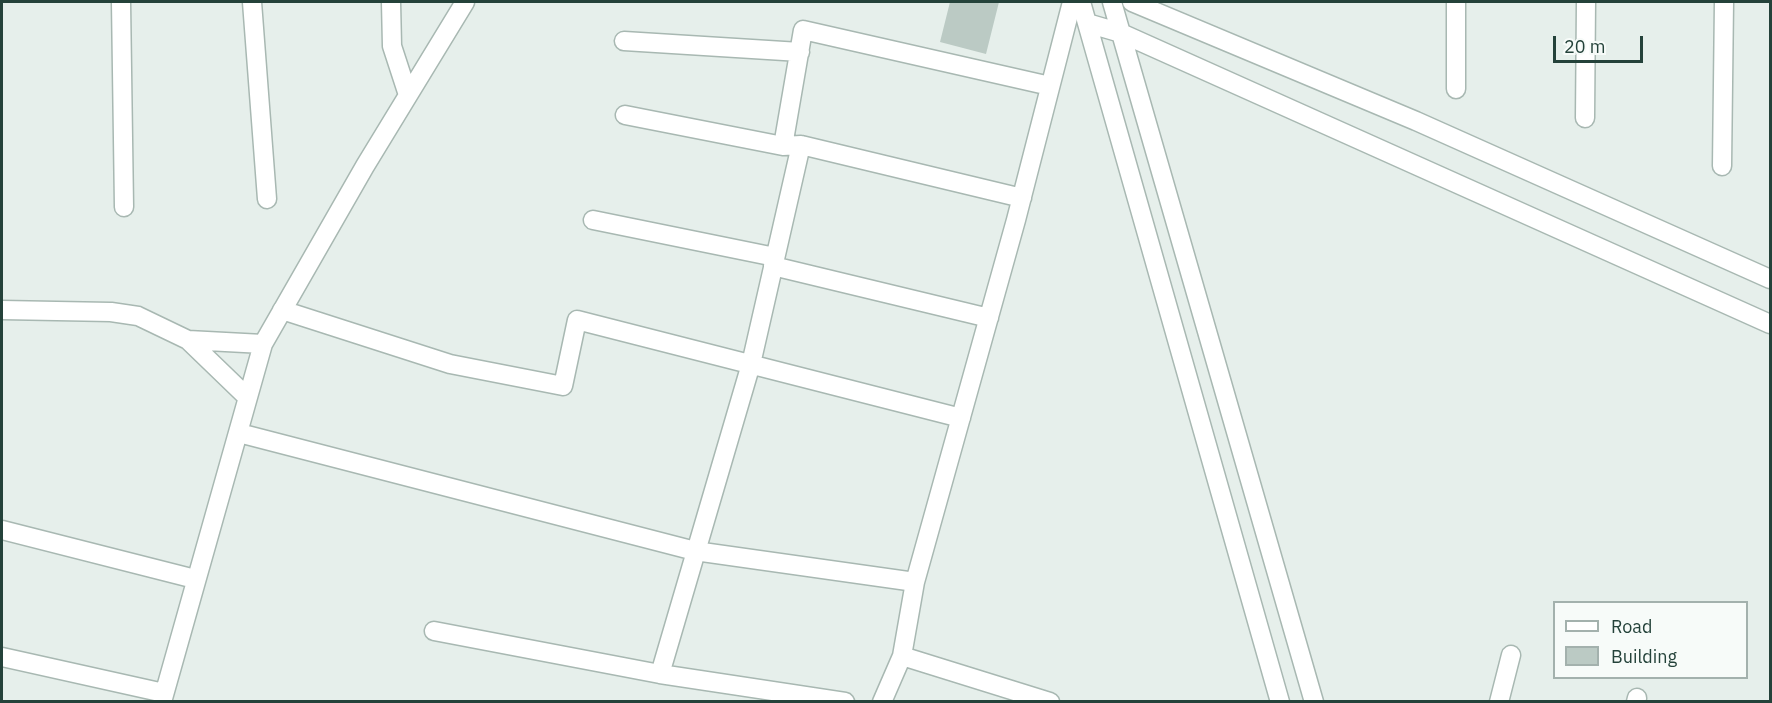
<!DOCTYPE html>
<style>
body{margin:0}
#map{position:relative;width:1772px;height:703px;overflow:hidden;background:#e6efeb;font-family:"IBM Plex Sans",sans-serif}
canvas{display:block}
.frame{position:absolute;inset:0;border:3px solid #24423a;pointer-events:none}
.legend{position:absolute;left:1553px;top:601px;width:195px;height:78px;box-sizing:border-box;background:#f7fbf9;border:2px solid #a3b1ad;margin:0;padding:8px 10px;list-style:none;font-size:18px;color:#24423a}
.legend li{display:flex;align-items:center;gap:12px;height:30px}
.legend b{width:30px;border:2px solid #a3b1ad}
.scale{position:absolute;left:1553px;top:36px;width:90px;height:27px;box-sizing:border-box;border:3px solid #24423a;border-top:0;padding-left:8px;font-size:18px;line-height:21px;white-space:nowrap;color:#24423a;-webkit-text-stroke:4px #f7fbf9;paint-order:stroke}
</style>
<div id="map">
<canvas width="1772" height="703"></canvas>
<div class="frame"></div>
<ul class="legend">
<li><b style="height:8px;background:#fff"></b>Road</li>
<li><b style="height:16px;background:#bbcac4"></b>Building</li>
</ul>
<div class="scale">20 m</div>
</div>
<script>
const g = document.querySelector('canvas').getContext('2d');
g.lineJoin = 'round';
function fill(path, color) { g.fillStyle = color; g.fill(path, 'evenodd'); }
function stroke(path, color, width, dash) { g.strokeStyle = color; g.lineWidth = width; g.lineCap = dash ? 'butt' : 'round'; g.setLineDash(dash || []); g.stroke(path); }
fill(new Path2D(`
 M950 2H999L986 54 940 42Z`), '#bbcac4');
const minor = new Path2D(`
 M121 2 124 207
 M252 2 267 199
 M391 2 392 46 408 95
 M624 41 800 52
 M1456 89V2
 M625 115 783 146
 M1585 118 1586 2
 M801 145 783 146 803 30 1050 86
 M1722 166 1724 2
 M593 220 775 257
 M773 266 989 318
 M2 310 111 312 138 316 188 340 246 396
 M282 310 450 364 563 386 577 320 961 418
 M188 340 263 344 365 166 465 2
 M239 433 695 551 915 582
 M2 530 195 579
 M434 631 660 674 845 702
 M902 656 1050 702
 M2 657 164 693
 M660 674 751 364 801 145 1022 198
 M162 702 263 344
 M882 702 902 656 915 582 1016 220 1072 2
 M1499 702 1511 655
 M1636 702 1637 698`);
const tertiary = new Path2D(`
 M1081 2 1280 702
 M1112 2 1314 702
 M1132 2 1416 121 1770 279
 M1087 23 1121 33 1770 324`);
stroke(minor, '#a8b8b2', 21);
stroke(tertiary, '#a8b8b2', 21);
stroke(minor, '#fff', 18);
stroke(tertiary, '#fff', 18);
</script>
